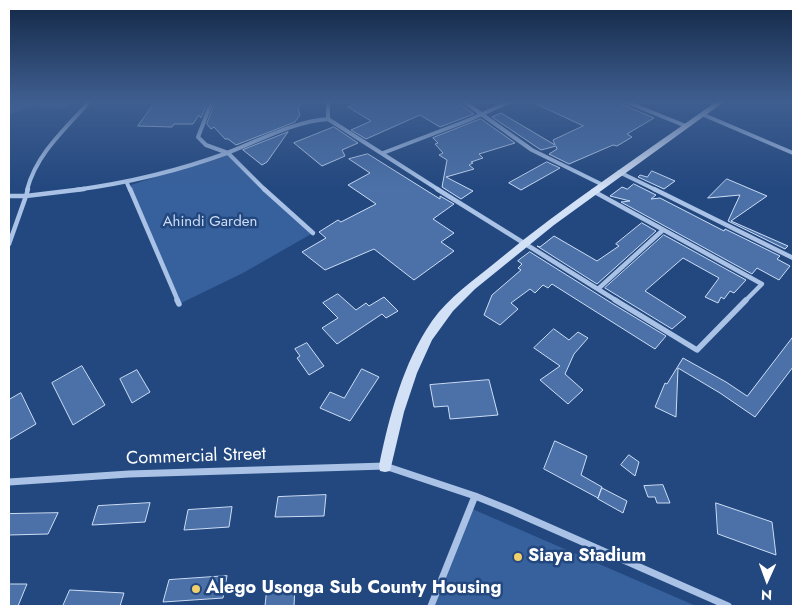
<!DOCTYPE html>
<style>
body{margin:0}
#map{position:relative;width:802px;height:615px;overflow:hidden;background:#23487f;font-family:Jost,sans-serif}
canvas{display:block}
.frame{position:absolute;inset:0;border:10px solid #fff;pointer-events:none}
.north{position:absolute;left:742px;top:555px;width:50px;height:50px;-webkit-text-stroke:4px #23487f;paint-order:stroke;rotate:182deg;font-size:14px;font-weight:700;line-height:20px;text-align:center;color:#fff}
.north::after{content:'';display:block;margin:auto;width:18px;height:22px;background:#fff;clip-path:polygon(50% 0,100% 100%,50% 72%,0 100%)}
</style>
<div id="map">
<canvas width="802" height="615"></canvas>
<div class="frame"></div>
<div class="north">N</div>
</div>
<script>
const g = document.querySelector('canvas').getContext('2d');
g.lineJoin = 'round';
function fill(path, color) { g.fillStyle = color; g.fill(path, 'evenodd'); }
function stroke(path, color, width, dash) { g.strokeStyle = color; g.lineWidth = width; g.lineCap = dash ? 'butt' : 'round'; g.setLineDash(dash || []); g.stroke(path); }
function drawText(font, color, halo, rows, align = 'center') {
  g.font = font + ' Jost,sans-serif'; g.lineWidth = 5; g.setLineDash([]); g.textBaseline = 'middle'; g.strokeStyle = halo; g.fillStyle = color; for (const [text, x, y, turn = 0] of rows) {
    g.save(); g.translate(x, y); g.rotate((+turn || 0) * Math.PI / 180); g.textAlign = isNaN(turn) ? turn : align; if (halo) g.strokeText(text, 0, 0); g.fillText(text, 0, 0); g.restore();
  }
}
fill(new Path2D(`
 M9 101H73L66 109 32 106 9 115Z
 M228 153 313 233 243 273 179 304 128 186Z
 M470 508 696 606H435Z`), '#37619d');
const building = new Path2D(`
 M156 101H208L201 118 199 115 193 124H174L172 127 138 126Z
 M216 101H301L298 109 300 115 295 122 236 145 228 139H225L214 127 211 129 207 124Z
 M362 101H455L474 114 440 127 420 115 366 139 351 130 371 121 348 107Z
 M530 101H614L654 118 627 134 632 137 617 146 613 145 569 164 549 154 557 149 556 146 541 150 492 117 501 113 555 145 553 140 583 126Z
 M481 119 515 143 479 154 483 158 471 162 473 163 469 165 474 169 446 177 473 191 461 199 442 187 447 160 439 155 443 153 435 144 438 143 433 138Z
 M334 127 358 143 342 150 345 156 322 166 294 143Z
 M288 132 267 162 262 165 243 150Z
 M368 154 440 199V196L454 204 433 219 454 233 441 242 454 251 414 280 374 249 325 270 302 252 326 238 319 232 338 220 341 222 376 204 348 185 370 173 349 159Z
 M547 162 560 168 521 190 509 183Z
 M652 171 675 181 664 189 638 177 640 175 647 177Z
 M727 179 767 196 731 221 788 246 785 249 728 221 740 195 708 198Z
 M634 184 656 195 651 199 660 198 724 231 725 229 780 256 777 259 790 266 779 280 757 268 752 274 621 202 630 201 610 196 622 187 627 189Z
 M642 223 656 231 597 284 537 246 540 247 554 236 597 261 619 246 616 244Z
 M664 235 746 280 734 293 730 291 724 299 721 297 718 303 705 297 719 278 683 258 645 291 686 317 672 329 605 288Z
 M530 252 613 304 666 336 655 349 552 284 548 288 543 285 535 293 530 289 511 303 518 309 500 325 484 315 492 295 521 270 518 268 522 264 518 261Z
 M338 294 356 310 366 303 369 306 384 297 398 311 386 318 382 314 337 344 322 328 338 318 323 303Z
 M554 329 569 340 578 332 588 338 574 354 565 374 583 390 568 404 540 380 560 366 534 348Z
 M793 337V367L755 417 720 393 678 368 676 417 655 407 665 383 667 384 683 358 726 382 747 396Z
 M307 343 324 366 309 375 297 358 300 356 295 349Z
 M82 366 105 405 73 425 52 383Z
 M362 369 379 377 350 421 320 408 330 392 344 398Z
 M137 370 150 392 132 403 120 379Z
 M489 380 498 415 450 419 448 406 434 407 430 385Z
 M21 393 36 424 9 440V400Z
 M555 441 587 456 581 475 602 487 598 498 544 469Z
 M629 455 639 462 635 476 621 465Z
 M663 485 670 503H657L655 497H648L644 486Z
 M602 488 627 501 623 513 598 499Z
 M326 495 324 516 275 517 278 497Z
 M150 503 145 522 92 525 98 506Z
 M716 503 772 522 776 555 718 534Z
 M232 507 229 527 184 530 188 510Z
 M58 513 48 534 9 535V514Z
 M227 576 223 598 163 602 169 580Z
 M9 584H27L18 606H9Z
 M295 586 294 606H265L267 587Z
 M70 590 124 593 120 606H63Z`);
fill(building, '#4b71a8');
stroke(building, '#ccddf5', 1);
stroke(new Path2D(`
 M212 101 198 137 206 145 228 153 265 190
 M328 101V119
 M463 101 532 150 601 184
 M624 101 686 126
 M704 115 793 153
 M383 153 469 120 511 101
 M619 172 656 190
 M127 183 130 190
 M27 190C36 154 66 128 90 101
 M75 190C127 183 178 171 227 153 261 140 291 122 328 119L439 190`), '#a9c2e6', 4);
stroke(new Path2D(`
 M28 189 26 196 84 189
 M130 189 178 301
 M264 189 313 233
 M437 189 617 301
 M654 189 793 258
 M593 191 762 284 745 301
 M9 196H26L9 244
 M598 289 663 230`), '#a9c2e6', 4.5);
stroke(new Path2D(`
 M177 300 179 304
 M615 300 697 350 746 300`), '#a9c2e6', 5.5);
stroke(new Path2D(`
 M9 482 129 474 385 466 475 496 510 510 728 606
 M431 606 475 496`), '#a9c2e6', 7);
fill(new Path2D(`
 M717 101H725L554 225 475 289 453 311 432 340 417 373 404 412 390 471 385 472 380 471 379 466C389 417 403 363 432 321 449 297 474 280 496 262 566 204 643 154 717 101Z`), '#d3e1f6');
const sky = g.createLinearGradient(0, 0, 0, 188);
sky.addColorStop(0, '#132846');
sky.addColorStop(0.54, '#3f5e90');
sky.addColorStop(1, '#3f5e9000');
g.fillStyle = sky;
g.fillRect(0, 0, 802, 188);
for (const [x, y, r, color] of [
 [518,557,5,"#f1d06c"],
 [196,589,5,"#f1d06c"]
]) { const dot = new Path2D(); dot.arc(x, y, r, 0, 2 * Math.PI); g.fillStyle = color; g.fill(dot); stroke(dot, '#23487f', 2); }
drawText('15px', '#ccddf5', '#23487f', [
 ["Ahindi Garden",210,222]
]);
drawText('18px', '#fff', '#23487f', [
 ["Commercial Street",196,457,-2]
]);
drawText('bold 18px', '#fff', '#23487f', [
 ["Siaya Stadium",528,557],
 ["Alego Usonga Sub County Housing",206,589]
], 'left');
</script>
